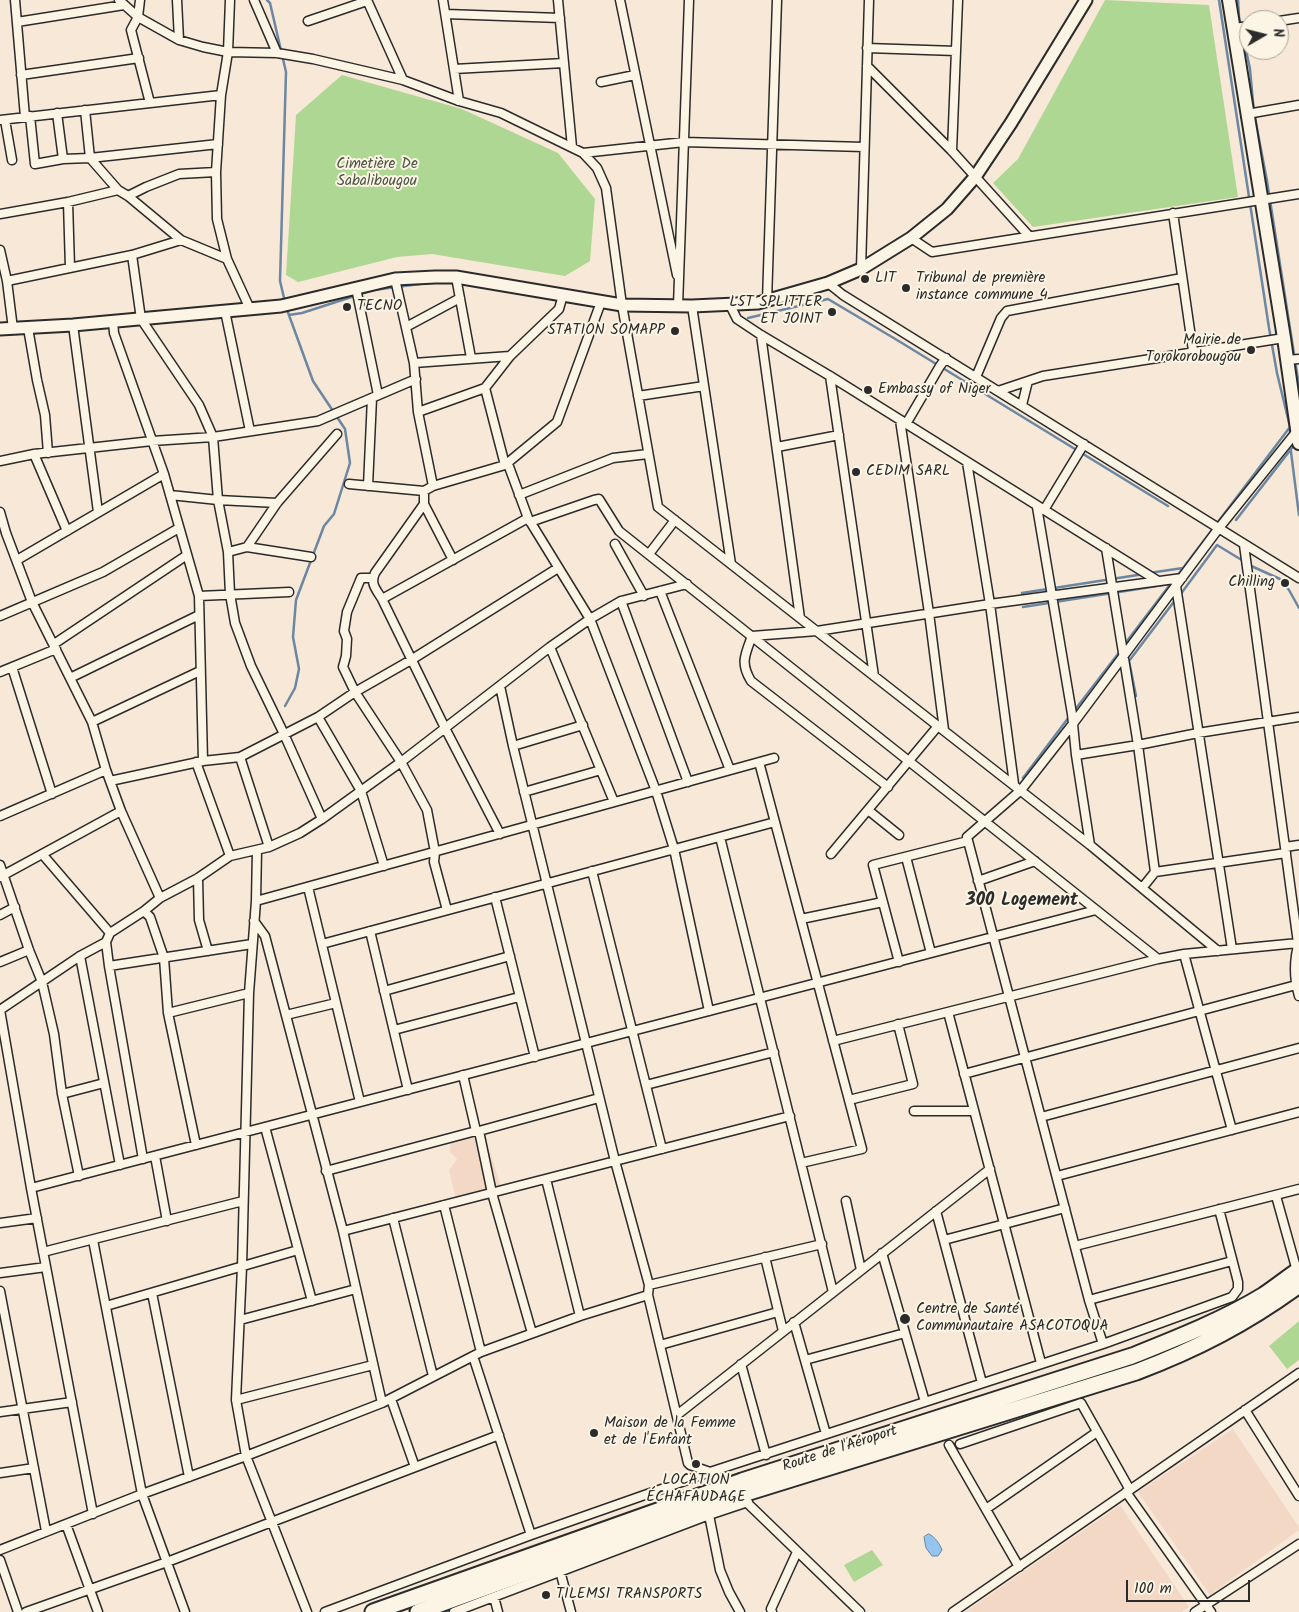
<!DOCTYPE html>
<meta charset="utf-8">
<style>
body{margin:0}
#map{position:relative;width:1299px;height:1612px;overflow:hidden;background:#f8e8d7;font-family:Kalam,sans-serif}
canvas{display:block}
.north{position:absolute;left:1239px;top:10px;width:50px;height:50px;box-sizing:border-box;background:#fcf5e5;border:1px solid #a8a49b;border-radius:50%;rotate:82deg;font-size:14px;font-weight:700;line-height:20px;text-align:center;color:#2b2b2b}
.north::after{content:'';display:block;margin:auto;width:18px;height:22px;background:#2b2b2b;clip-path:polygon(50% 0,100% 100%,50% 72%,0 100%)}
.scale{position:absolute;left:1126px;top:1580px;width:124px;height:22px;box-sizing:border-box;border:2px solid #2b2b2b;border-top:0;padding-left:6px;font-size:15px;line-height:18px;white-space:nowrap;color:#2b2b2b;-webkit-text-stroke:4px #fcf5e5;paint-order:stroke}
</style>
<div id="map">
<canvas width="1299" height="1612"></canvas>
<div class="north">N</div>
<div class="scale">100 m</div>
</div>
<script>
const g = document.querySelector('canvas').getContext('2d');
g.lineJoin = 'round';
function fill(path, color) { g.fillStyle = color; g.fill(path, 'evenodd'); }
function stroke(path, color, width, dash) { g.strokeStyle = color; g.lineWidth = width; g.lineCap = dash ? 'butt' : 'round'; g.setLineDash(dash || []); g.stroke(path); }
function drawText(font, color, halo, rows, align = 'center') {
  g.font = font + ' Kalam,sans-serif'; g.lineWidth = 4; g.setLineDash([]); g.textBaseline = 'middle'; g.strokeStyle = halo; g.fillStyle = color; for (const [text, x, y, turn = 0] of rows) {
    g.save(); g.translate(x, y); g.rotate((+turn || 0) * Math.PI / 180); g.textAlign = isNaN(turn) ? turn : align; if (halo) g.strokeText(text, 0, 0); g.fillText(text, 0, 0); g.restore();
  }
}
fill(new Path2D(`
 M474 1134 490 1152 501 1187 456 1200 449 1170 457 1159 450 1152 451 1140Z
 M1233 1429 1299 1527V1530L1210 1595 1138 1492Z
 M1120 1505 1189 1607 1182 1612H965Z`), '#f4d8c6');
fill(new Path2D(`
 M1105 0 1209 5 1238 197 1033 227 993 183 1018 159Z
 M342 75 462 109 558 153 595 199 590 261 565 276 432 254 397 257 298 282 286 275 296 115Z
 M1299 1321V1360L1287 1369 1269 1346Z
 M872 1550 883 1565 854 1582 844 1565Z`), '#afd794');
const water = new Path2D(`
 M929 1534C935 1537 940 1544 942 1550L938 1556H932L926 1548 924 1537Z`);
fill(water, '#95c4f0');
stroke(water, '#6b87a1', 1);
stroke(new Path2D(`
 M267 0 270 3 286 72 280 281 285 302
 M1219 0 1269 328 1277 373 1290 427V436
 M1238 0 1239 17 1250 69 1254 113 1267 181 1299 386
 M289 315 302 313 373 290 428 283
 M748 318 828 299 897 340 1168 506
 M1290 444 1299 515
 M1236 520 1295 444
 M1249 565 1280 579 1289 590 1299 608
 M1149 573 1183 568
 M1177 576 1290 427
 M1022 593 1144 574
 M1180 595 1217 545 1245 562
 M1023 607 1170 584
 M1124 645 1172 582
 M1136 696 1129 661 1176 599
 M285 706 295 688 299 669 293 637 296 600 324 526 334 514 350 463 345 429 313 381 286 307
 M1074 711 1121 650
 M1275 725 1295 721
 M1023 778 1069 717
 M444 1612 454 1609`), '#6b87a1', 2.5);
const street = new Path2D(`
 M15 0 25 117
 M119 0 138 17 179 40 203 47 228 52 277 53 313 59 403 80 459 101 501 113 583 153 684 142 864 147
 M140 0 138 17 131 30 150 103
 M177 0 179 40
 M254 0 277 53
 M367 0 403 80
 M443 0 459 101
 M558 0 572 147
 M620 0 677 275
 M446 14 560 18
 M308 21 367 1
 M1279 21 1299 18
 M17 22 124 5
 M1234 28 1249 26
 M867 48 956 51
 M867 66 952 151 1029 236
 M454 69 564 63
 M21 75 139 58
 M601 82 635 75
 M85 110 90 158 118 190 128 196 181 240 227 259 250 309
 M57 113 63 159
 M1247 114 1299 105
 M30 116 35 164 63 159 90 158 218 144
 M0 120 221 95
 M5 120 12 160
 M952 151 958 0
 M583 153 597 168 606 188 622 305 658 507 1090 845 1218 951
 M128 196 146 187 179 174 216 172
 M68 202 70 268
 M1173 213 1193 351
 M0 214 68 202 118 190
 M911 238 932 252 1299 194
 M0 250 7 281 13 329
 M132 255 141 319 199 405 213 437 218 500 228 552 230 594 235 623 251 666 284 734 322 819
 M227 259 217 219 216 172 221 95 228 52 230 0
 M861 269 869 0
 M456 277 471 358
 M395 279 414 363 418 412 433 486
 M7 281 132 255 181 240
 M828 283 843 295 1299 578
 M356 288 378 395
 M767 301 777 0
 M730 305 737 319 761 335 830 376 1158 581
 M678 306 689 0
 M692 306 731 564
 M225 311 250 431
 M113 321 114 333 164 474 199 596 203 761
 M73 325 98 512
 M406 327 460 298
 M28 328 37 380 45 415 48 453
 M761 335 800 618
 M1286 360 1299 359
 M414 363 510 356
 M830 376 874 676
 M976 377 1001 318 1007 311 1182 278
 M485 388 505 465
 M998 391 1028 381
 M638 396 704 386
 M1022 405 1028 381 1043 376 1284 338
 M418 412 485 388 510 356 559 309 563 295
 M900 420 929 613 944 730
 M906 424 940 366 946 358
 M777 447 839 435
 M34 454 67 531
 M0 461 34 454 152 441 213 437 318 421 416 379
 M967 462 990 604 1014 784
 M508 464 528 518 590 619 656 791 674 849 709 1011
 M349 484 424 491
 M368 486 372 398
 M170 495 218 500 277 503
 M519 495 613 458 648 454
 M424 504 453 560
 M1037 507 1072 714 1076 755 1090 845
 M1044 510 1084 444
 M0 512 6 533 32 602 92 722 106 770 121 811 160 898
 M530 522 594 500 599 499 619 531 1158 959
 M615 544 644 596
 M247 547 277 503 337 434
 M1106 548 1138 745 1155 872
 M228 552 247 547 311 557
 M649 554 675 520
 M17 560 164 474
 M372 578H361L347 612 344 631 347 639 346 656 343 667 355 692 401 762 427 810 435 852 434 862 447 910
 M1176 586 1232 949
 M660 591 730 770
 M199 596 289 592
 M382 599 528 518
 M621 601 688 782
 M0 616 103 572 179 528
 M54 644 187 555
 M550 647 614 802
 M12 667 52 794
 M0 672 56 649
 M70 678 199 615
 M500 686 513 746 615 1161 649 1285 648 1295 688 1463 690 1465 710 1472 729 1486
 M318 717 361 791 384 866
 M92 722 200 671
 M513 746 583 725
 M1076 755 1138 745 1198 733 1299 717
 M240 757 269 847
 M196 762 230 856
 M759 762 862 1149 801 1163
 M110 781 203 761 240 757 318 717 355 692 411 660 558 568
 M888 787 751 681C740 663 745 655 752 636L817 631 990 604 1182 578
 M524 792 601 770
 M868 810 899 835
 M0 816 106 770
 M500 834 445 728 382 599C376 589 370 584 375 573L424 504V491L433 486 505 465 557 422 601 302
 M720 837 833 1292
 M1285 847 1299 845
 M257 850 256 901 249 993 242 1267 236 1400 246 1456 307 1612
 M831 854 938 726
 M43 855 110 933
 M906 857 931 953
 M0 865 29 950 42 982 54 1034 62 1094 79 1176
 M592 871 662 1149
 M0 877 121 811
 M198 878 199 920 208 951
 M978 881 1035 861
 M308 887 360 1102
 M1143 887 1155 872 1286 853
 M495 897 535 1057
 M256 901 774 758
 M144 911 150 917 164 958 168 1013 196 1145
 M0 915 15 907
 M801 919 883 902
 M254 921 265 936 343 1231 382 1403
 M370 931 408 1090
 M106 942 109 966 143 1159
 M1299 942C1294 959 1294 979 1299 996
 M322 944 775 822
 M1184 954 1232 1130
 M80 956 120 1165
 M0 962 29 950
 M899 962 873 865 968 841
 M109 966 252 944
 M384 991 510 956
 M0 1010 80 956 106 942 110 933 144 911 160 898 198 878 230 856 269 847 300 833 322 819 401 762 550 647 590 619 621 601 687 584
 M0 1010 31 1188 93 1514
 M948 1012 1041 1363
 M168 1013 249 993
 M286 1015 336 1003
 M394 1030 519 997
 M833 1041 1158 959 1184 954 1298 943 1244 545
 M964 1074 1296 985
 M463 1075 476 1131H479L492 1193 532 1333
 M646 1085 774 1052
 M62 1094 104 1083
 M849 1100 913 1084 898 1024
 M914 1111H974
 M1041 1117 1299 1048
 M265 1127 312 1301
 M479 1131 599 1098
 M155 1156 167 1221
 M326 1171 476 1131
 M1057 1176 1299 1112
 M546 1179 580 1316
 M31 1188 1096 910
 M1276 1196 1297 1271
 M846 1201 861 1270
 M444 1205 481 1352
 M936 1211 982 1383
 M393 1218 433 1376
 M0 1223 37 1218
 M343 1231 790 1116
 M93 1240 142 1494 185 1612
 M944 1240 1065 1208
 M1075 1246 1299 1189
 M43 1252 243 1201
 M882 1253 925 1402
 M765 1257 783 1331
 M0 1273 46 1267
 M649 1285 822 1244
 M0 1291 46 1531
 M152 1293 189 1477
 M1089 1300 1232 1261
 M106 1306 298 1250
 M240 1320 356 1289
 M794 1322 826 1434
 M1103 1344 1089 1300 967 837 1021 790 1072 725 1219 528 1297 431
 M660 1345 778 1312
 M473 1356 531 1535
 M805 1360 905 1333
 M741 1364 766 1455
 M391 1399 415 1467
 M236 1400 373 1365
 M1245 1410 1299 1496
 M0 1412 72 1402
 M677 1415 990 1169
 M960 1444 1081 1403 1130 1490
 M949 1445 1019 1567
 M0 1473 34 1468
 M1126 1492 1211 1612
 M739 1495 860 1612
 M986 1509 1097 1432
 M709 1515 720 1570 729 1592 740 1612
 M66 1524 98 1612
 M0 1550 142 1494 246 1456 382 1403 481 1352 580 1316 648 1295
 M0 1560 18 1612
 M560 1571 571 1612
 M494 1597 498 1612
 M26 1612 167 1562 499 1435
 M325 1612 531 1535 710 1472 1103 1344 1232 1297 1238 1289V1282L1219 1209
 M454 1612 709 1515 748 1502
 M772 1612 771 1609 797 1552
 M953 1612 1299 1373
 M1195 1612 1299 1544`);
const secondary = new Path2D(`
 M0 329 73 325 281 306 395 279 435 277H456L622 305 692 306 758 303 828 283 861 269 911 238 947 209 975 177 1011 123 1086 0`);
const primary = new Path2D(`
 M1229 0 1284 338 1299 443`);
const highway = new Path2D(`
 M373 1612 742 1481 1132 1356C1177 1338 1223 1320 1264 1295 1276 1287 1287 1278 1299 1270
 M418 1612 746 1493 1136 1372C1197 1349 1247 1323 1299 1285`);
stroke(street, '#2b2b2b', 11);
stroke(secondary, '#2b2b2b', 15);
stroke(primary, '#2b2b2b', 16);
stroke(highway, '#2b2b2b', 19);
stroke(street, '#fcf5e5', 8);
stroke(secondary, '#fcf5e5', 11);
stroke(primary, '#fcf5e5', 12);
stroke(highway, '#fcf5e5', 15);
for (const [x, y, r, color] of [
 [865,279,5,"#2b2b2b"],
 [906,288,5,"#2b2b2b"],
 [347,307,5,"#2b2b2b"],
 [832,312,5,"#2b2b2b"],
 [675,331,5,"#2b2b2b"],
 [1251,350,5,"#2b2b2b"],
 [868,390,5,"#2b2b2b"],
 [856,472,5,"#2b2b2b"],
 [1285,583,5,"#2b2b2b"],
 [905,1319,6,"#2b2b2b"],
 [594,1433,5,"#2b2b2b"],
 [696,1464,5,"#2b2b2b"],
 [546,1595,5,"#2b2b2b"]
]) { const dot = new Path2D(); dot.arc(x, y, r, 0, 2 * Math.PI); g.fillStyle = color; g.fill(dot); stroke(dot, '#fcf5e5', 2); }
drawText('15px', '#4c5645', '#fcf5e5', [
 ["Cimetière De",377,165],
 ["Sabalibougou",377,182]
]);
drawText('15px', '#2b2b2b', '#fcf5e5', [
 ["L1T",875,279],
 ["Tribunal de première",916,279],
 ["instance commune 4",916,296],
 ["L5T SPLITTER",822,303,"right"],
 ["ET JOINT",822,320,"right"],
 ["TECNO",357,307],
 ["STATION SOMAPP",665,331,"right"],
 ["Mairie de",1241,341,"right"],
 ["Torokorobougou",1241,358,"right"],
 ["Embassy of Niger",878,390],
 ["CEDIM SARL",866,472],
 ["Chilling",1275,583,"right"],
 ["Centre de Santé",916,1310],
 ["Communautaire ASACOTOQUA",916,1327],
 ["Maison de la Femme",604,1424],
 ["et de l'Enfant",604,1441],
 ["LOCATION",696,1481,"center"],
 ["ÉCHAFAUDAGE",696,1498,"center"],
 ["TILEMSI TRANSPORTS",556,1595]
], 'left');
drawText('15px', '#2b2b2b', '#fcf5e5', [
 ["Route de l'Aéroport",840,1450,-18]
]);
drawText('bold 18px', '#2b2b2b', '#fcf5e5', [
 ["300 Logement",1022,902]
]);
</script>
